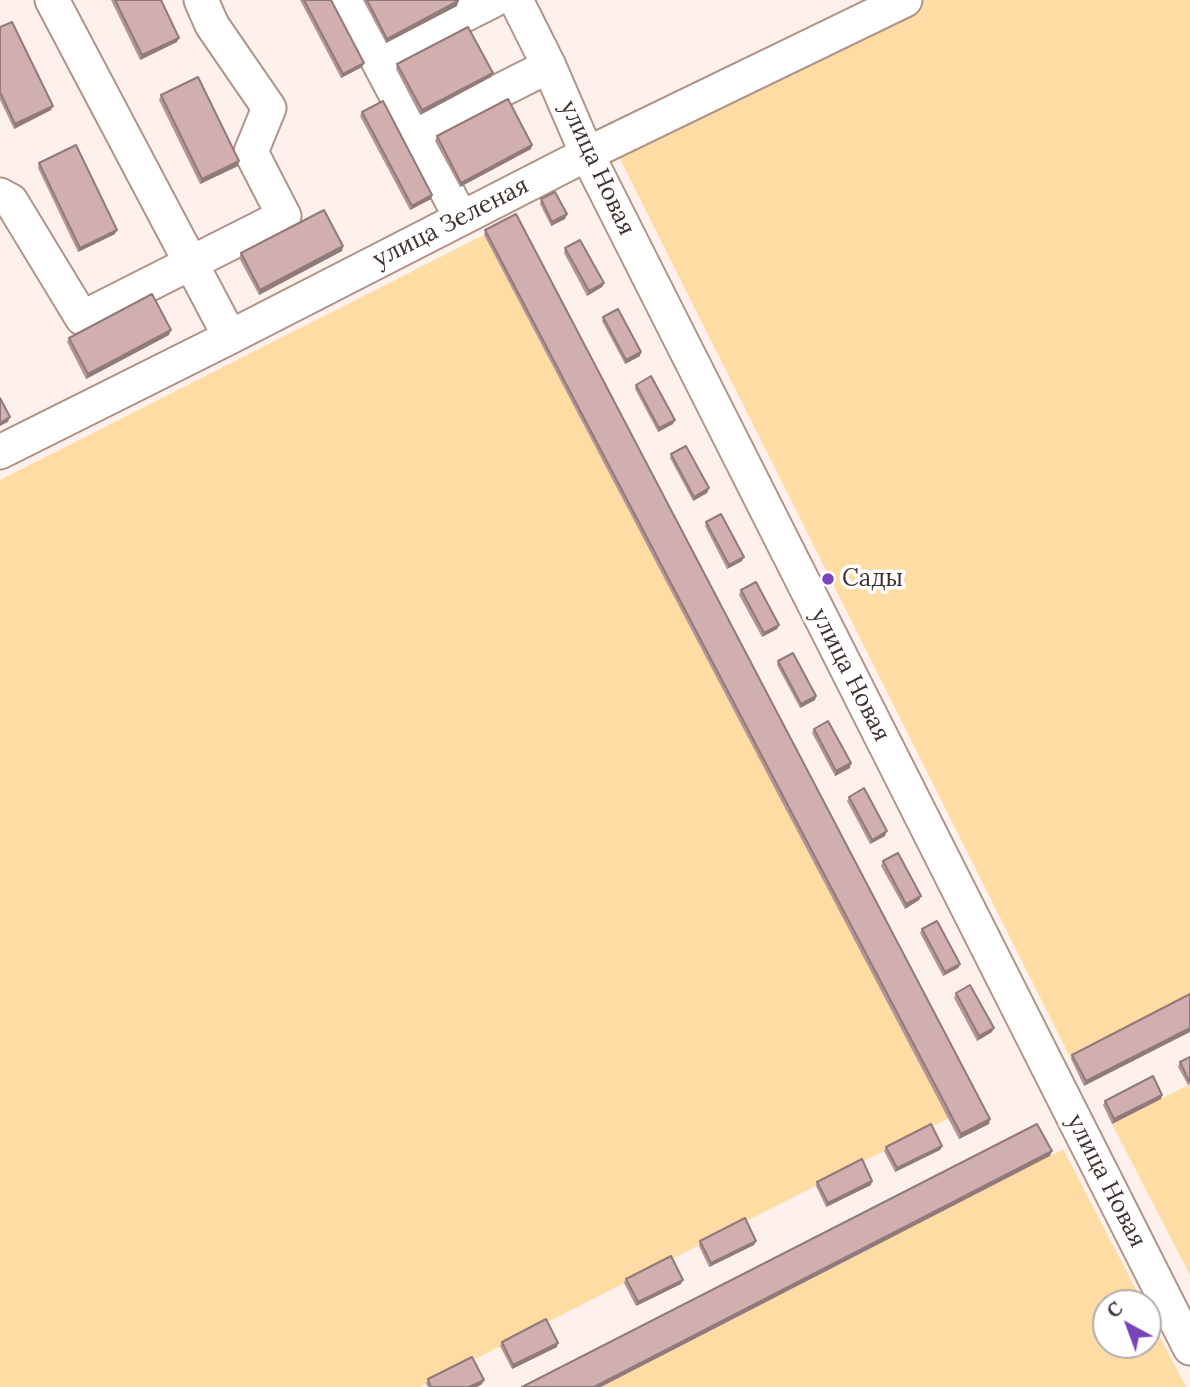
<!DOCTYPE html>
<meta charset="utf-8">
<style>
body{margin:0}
#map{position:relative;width:1190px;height:1387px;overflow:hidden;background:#fef1ec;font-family:Lora,serif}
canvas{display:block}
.north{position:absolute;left:1092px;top:1289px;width:70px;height:70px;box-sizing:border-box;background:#fff;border:2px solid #b3aeac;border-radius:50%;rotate:319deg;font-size:19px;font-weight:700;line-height:28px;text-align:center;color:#413430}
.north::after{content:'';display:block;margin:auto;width:24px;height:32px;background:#7a44bb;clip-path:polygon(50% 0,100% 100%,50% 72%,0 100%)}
</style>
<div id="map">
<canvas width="1190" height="1387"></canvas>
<div class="north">С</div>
</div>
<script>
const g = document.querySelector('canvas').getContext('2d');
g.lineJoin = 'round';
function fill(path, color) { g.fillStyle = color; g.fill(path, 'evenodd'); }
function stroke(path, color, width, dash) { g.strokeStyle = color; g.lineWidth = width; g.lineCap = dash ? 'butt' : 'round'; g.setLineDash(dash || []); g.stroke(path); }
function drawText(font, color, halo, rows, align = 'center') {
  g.font = font + ' Lora,serif'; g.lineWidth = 7; g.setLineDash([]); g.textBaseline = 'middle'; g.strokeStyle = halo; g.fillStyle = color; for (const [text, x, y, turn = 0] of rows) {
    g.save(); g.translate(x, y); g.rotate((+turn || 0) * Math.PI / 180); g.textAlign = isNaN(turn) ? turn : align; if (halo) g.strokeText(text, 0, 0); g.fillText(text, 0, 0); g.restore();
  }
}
fill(new Path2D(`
 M889 0H1190V998L1071 1059 611 141Z
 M484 235 949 1118 420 1387H0V480Z
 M1190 1084V1275L1112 1124Z
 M1063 1149 1143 1303H1106V1345H1148V1314L1186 1387H601Z`), '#fedca4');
const minor = new Path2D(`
 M52 0 230 337
 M346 0 461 218
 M516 0 549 66 587 154 1190 1348
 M377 59 494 0
 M416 133 549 66
 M0 195 11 201 82 318 284 216 251 152 269 108 212 25 201 0
 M0 452 230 337 587 154 905 0`);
stroke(minor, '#b19389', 37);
stroke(minor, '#fff', 33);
fill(new Path2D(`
 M111 0H161L177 42 140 60Z
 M300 0H331L364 63 362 67 341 78Z
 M363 0H458V1L457 6 386 43Z
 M0 27 51 110 14 129 0 100Z
 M397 64 493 73 491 77 420 115 396 69Z
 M161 95 238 166 200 184 159 100Z
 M362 112 432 195 431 199 410 210 360 116Z
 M437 136 532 145 531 149 460 187 435 141Z
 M39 163 115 234 78 252 38 168Z
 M541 199 567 214 565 219 551 226 540 204Z
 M485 230 989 1124 959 1139 484 235Z
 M343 246 342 251 259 295 239 258 241 253Z
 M565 248 604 283 602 287 587 296 564 253Z
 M603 317 640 356 625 364 602 321Z
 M169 335 86 379 67 342 69 338Z
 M636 385 673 424 658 432 635 389Z
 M671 454 709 488 707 493 693 501 670 458Z
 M706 522 742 561 727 569 705 526Z
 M741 590 779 625 777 629 762 637 739 595Z
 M778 661 816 696 815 700 800 708 777 665Z
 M814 729 850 768 835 776 812 733Z
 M849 797 885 836 870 844 847 801Z
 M883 861 921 896 919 900 905 909 881 866Z
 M922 929 960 964 958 968 943 976 920 933Z
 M956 993 992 1032 977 1041 954 998Z
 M1190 994 1084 1086 1071 1059 1072 1055Z
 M1190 1057V1084L1188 1085 1178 1067 1180 1062Z
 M1162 1095 1161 1099 1112 1124 1103 1105 1105 1101Z
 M942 1146 940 1150 895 1172 884 1151 886 1147Z
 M817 1182 871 1185 826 1207 816 1186Z
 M700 1241 754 1245 709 1267 699 1246Z
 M626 1279 681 1284 636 1306 624 1283Z
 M502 1342 557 1347 512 1369 500 1346Z
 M428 1379 482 1384 477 1387H428L426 1384Z`), '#b49696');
fill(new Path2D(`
 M458 1 457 6 386 43 387 39Z
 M179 38 177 42 140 60 142 55Z
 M364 63 362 67 341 78 343 74Z
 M493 73 491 77 420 115 422 110Z
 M53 106 51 110 14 129 15 124Z
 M532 145 531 149 460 187 461 183Z
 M239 161 238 166 200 184 202 179Z
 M432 195 431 199 410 210 412 206Z
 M567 214 565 219 551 226 552 222Z
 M117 230 115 234 78 252 80 248Z
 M343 246 342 251 259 295 260 290Z
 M604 283 602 287 587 296 589 291Z
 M171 330 169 335 86 379 88 374Z
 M641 352 640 356 625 364 626 360Z
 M10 417 8 422 0 426V423Z
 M675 420 673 424 658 432 659 428Z
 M709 488 707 493 693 501 694 497Z
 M744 557 742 561 727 569 729 565Z
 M779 625 777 629 762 637 764 633Z
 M816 696 815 700 800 708 801 704Z
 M851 763 850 768 835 776 836 771Z
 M887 831 885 836 870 844 872 840Z
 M921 896 919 900 905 909 906 904Z
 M960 964 958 968 943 976 945 972Z
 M994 1028 992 1032 977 1041 979 1036Z
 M1190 1028V1032L1084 1086 1086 1081Z
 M1162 1095 1161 1099 1112 1124 1114 1119Z
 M990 1119 989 1124 959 1139 961 1134Z
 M942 1146 940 1150 895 1172 897 1168Z
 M1052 1151 1050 1156 601 1387H594Z
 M872 1181 871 1185 826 1207 828 1203Z
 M756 1241 754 1245 709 1267 711 1263Z
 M683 1280 681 1284 636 1306 638 1302Z
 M558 1343 557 1347 512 1369 513 1365Z
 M484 1380 482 1384 477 1387H469Z`), '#927a7a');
const building = new Path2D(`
 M115 0H161L179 38 142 55Z
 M304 0H331L364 63 343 74Z
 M367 0H458V1L387 39Z
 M12 22 53 106 15 124 0 92V27Z
 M468 27 493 73 422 110 397 64Z
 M198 77 239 161 202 179 161 95Z
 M508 99 532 145 461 183 437 136Z
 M383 101 432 195 412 206 362 112Z
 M76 145 117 230 80 248 39 163Z
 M555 192 567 214 552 222 541 199Z
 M324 210 343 246 260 290 241 253Z
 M516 214 990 1119 961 1134 485 230Z
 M580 240 604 283 589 291 565 248Z
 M152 294 171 330 88 374 69 338Z
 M618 309 641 352 626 360 603 317Z
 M651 376 675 420 659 428 636 385Z
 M0 398 10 417 0 423Z
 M686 446 709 488 694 497 671 454Z
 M721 514 744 557 729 565 706 522Z
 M756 582 779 625 764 633 741 590Z
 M793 653 816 696 801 704 778 661Z
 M828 721 851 763 836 771 814 729Z
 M864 788 887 831 872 840 849 797Z
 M898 853 921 896 906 904 883 861Z
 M937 921 960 964 945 972 922 929Z
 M970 985 994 1028 979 1036 956 993Z
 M1190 994V1028L1086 1081 1072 1055Z
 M1190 1057V1080L1189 1081 1180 1062Z
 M1153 1076 1162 1095 1114 1119 1105 1101Z
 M931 1124 942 1146 897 1168 886 1147Z
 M1037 1124 1052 1151 594 1387H522Z
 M862 1159 872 1181 828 1203 817 1182Z
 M745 1218 756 1241 711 1263 700 1241Z
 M671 1256 683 1280 638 1302 626 1279Z
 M546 1319 558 1343 513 1365 502 1342Z
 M472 1357 484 1380 469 1387H431L428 1379Z`);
fill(building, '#d1afae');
stroke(building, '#927a7a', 2);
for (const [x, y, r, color] of [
 [828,579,7,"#7a44bb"]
]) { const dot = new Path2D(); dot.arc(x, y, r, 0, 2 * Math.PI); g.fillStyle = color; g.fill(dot); stroke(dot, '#fff', 2.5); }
drawText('24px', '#413430', '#fff', [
 ["улица Новая",597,168,65],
 ["улица Зеленая",451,223,-27],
 ["улица Новая",850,675,63],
 ["улица Новая",1106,1181,63]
]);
drawText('24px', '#413430', '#fff', [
 ["Сады",842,579]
], 'left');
</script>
